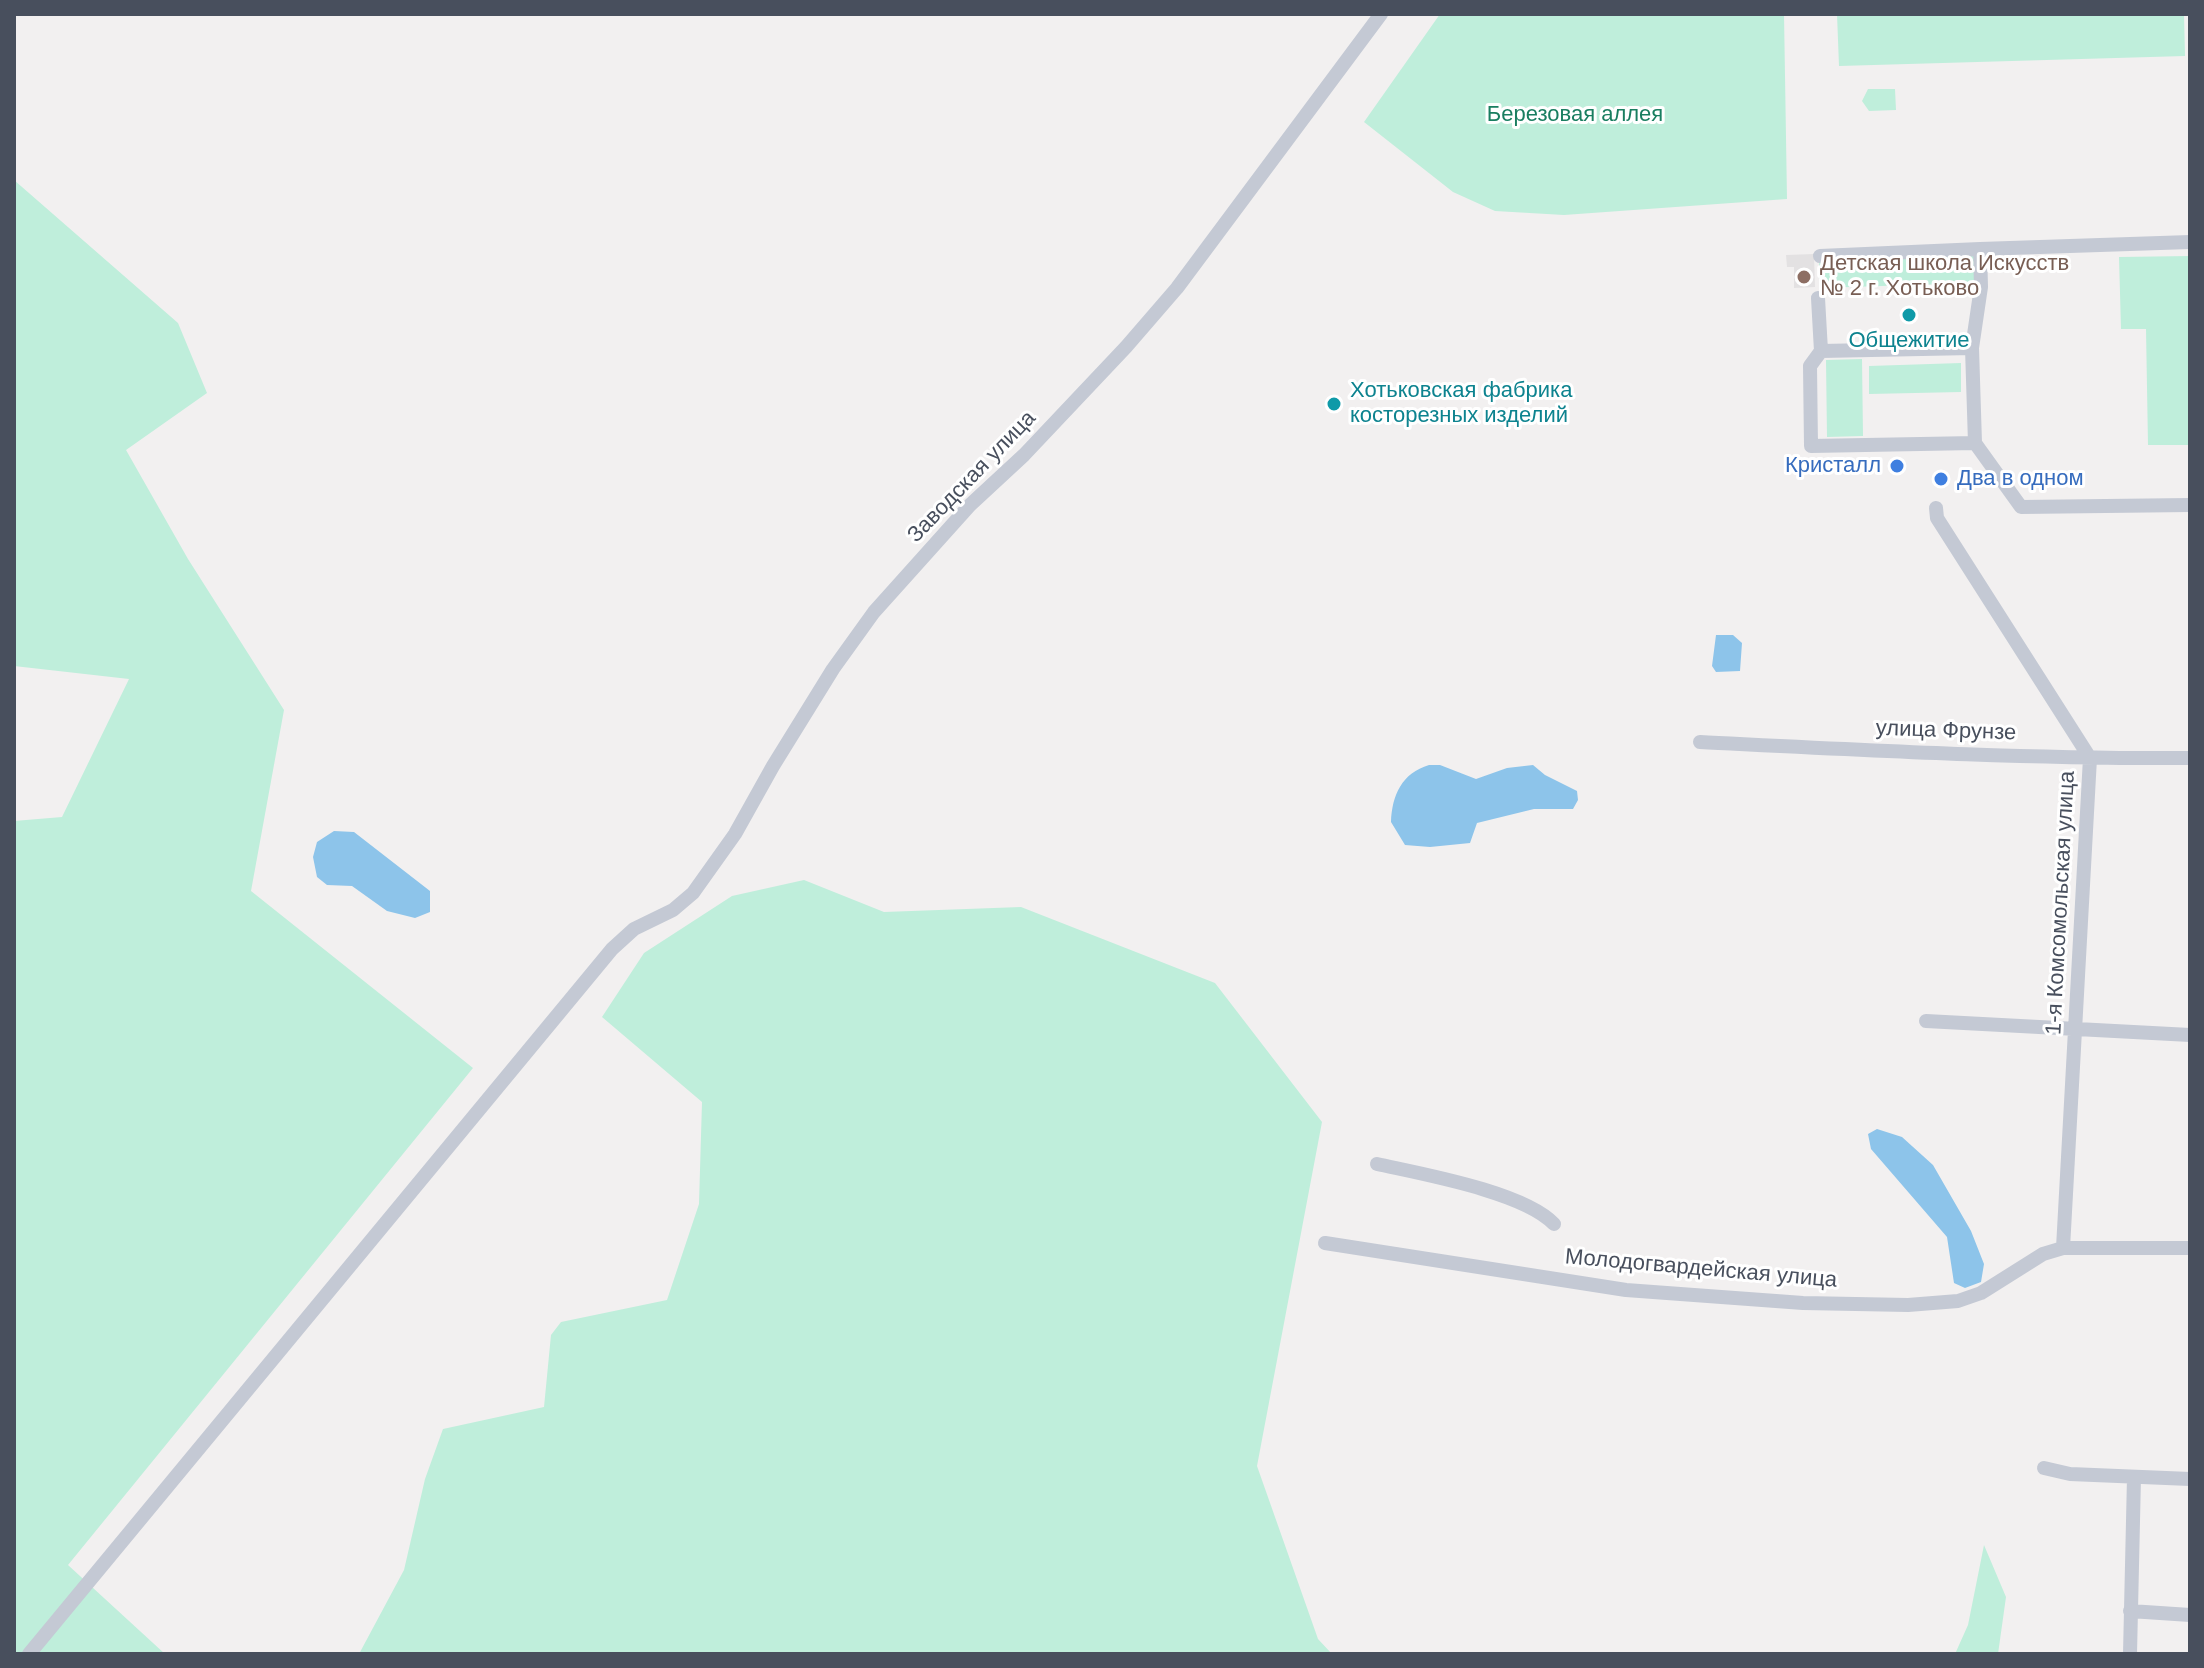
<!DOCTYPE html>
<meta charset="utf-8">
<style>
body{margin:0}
#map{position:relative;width:2204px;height:1668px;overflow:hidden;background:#f2f0f0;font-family:Helvetica,sans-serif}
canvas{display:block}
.frame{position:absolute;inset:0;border:16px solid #484f5d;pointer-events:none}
</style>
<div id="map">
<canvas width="2204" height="1668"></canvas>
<div class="frame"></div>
</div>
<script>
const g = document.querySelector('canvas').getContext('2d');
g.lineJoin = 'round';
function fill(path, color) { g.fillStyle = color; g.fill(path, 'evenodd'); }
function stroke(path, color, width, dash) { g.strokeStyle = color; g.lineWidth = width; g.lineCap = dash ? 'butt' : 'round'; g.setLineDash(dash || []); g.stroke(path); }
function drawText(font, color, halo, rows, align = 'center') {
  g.font = font + ' Helvetica,sans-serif'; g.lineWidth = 6; g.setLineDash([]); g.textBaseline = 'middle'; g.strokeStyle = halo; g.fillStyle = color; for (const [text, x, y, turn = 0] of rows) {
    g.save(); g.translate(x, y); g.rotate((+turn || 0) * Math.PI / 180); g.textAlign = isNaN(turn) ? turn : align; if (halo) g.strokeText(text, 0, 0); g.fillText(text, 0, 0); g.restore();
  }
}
fill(new Path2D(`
 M1814 254 1815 287 1794 288V267H1787L1786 255Z`), '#e3e1e2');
fill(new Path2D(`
 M1440 14H1784L1787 199 1564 215 1495 211 1453 192 1364 122Z
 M1837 14H2184L2185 56 1839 66Z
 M1868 89H1895L1896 110 1869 111 1862 101Z
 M14 180 178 323 207 393 126 450 188 559 284 710 251 891 473 1068 68 1565 165 1654H14V821L62 817 129 679 14 666Z
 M1974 254 1975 283 1820 288 1819 260Z
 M2190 256V445H2148L2146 329H2121L2119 257Z
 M1862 359 1863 436 1827 437 1826 360Z
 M1961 363V392L1869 394V366Z
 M804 880 884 912 1021 907 1215 983 1322 1122 1257 1466 1318 1639 1332 1654H359L404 1570 425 1479 443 1429 544 1407 551 1335 561 1322 667 1300 699 1204 702 1102 602 1017 644 953 732 896Z
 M1984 1545 2006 1597 1998 1654H1955L1968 1625Z`), '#bfeedb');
fill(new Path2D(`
 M1716 635H1733L1742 643 1740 671 1716 672 1712 666Z
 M1429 765H1440L1476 779 1507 768 1533 765 1545 775 1577 791 1578 800 1573 809H1534L1477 823 1470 843 1430 847 1405 845 1391 822C1392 795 1402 773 1429 765Z
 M334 831 354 832 430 891V912L415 918 387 911 352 886 327 885 317 877 313 857 317 842Z
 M1877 1129 1902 1137 1933 1165 1971 1231 1984 1264 1981 1282 1965 1288 1954 1283 1947 1237 1871 1149 1868 1134Z`), '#8dc4ea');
stroke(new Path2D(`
 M1820 256 1980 249
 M1818 298 1821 351
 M1972 348 1821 351 1810 366 1811 446 1975 443 2021 507 2190 505
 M1975 443 1972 348 1981 287 1980 249 2190 242
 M1936 508 1937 518 2090 758 2063 1248
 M1700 742C1863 750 2026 759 2190 758
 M1926 1021 2190 1035
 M1377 1164C1422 1174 1524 1192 1554 1224
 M1325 1243 1626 1290 1803 1303 1908 1305 1958 1301 1981 1293 2043 1254 2063 1248H2190
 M2044 1468 2070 1474 2190 1479
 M2130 1611 2190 1615
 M29 1654 612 949 634 929 673 910 693 893 735 834 773 766 833 669 874 612 970 505 1024 455 1126 347 1177 288 1381 14
 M2130 1654 2134 1477`), '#c4c9d4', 14);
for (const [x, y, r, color] of [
 [1804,277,8,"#8d6e63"],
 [1909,315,8,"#0f9aa8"],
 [1334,404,8,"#0f9aa8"],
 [1897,466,8,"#3f7fe0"],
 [1941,479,8,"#3f7fe0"]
]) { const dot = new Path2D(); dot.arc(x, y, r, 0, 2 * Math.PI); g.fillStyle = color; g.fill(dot); stroke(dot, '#fff', 3); }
drawText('22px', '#197e60', '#fff', [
 ["Березовая аллея",1575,115]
]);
drawText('22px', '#785e54', '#fff', [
 ["Детская школа Искусств",1820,264],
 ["№ 2 г. Хотьково",1820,289]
], 'left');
drawText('22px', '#0d838f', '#fff', [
 ["Общежитие",1909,341],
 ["Хотьковская фабрика",1350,391,"left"],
 ["косторезных изделий",1350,416,"left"]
]);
drawText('22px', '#366cbe', '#fff', [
 ["Кристалл",1881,466],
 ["Два в одном",1957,479,"left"]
], 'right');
drawText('22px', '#484f5d', '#fff', [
 ["Заводская улица",972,477,-46],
 ["улица Фрунзе",1946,731,2],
 ["1-я Комсомольская улица",2061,903,-87],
 ["Молодогвардейская улица",1701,1269,5]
]);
</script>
